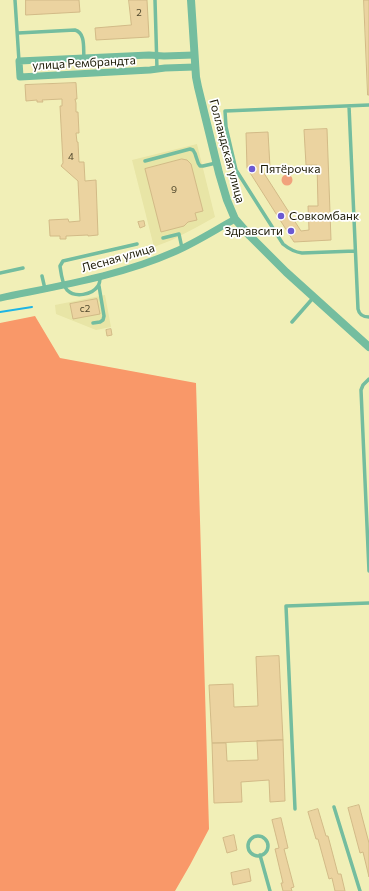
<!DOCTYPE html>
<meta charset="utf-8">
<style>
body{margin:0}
canvas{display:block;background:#f1efb7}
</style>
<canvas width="369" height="891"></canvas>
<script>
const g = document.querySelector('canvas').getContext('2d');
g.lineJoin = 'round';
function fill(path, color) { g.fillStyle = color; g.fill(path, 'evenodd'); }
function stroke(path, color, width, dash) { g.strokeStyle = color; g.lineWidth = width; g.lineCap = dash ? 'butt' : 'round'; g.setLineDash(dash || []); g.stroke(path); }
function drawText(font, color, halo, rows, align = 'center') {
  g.font = font + ' Commissioner,sans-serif'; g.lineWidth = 3.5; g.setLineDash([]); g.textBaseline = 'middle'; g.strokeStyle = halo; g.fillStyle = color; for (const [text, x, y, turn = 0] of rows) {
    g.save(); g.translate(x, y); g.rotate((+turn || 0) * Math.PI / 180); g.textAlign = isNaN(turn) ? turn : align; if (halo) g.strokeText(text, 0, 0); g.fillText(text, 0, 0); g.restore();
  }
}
fill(new Path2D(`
 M197 144 215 217 197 227 172 240 154 247 132 160Z
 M105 295 111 327 96 330 56 314 55 305Z`), '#e8e5a6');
fill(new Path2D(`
 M281.5 180a5.5 5.5 0 1 1 11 0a5.5 5.5 0 1 1-11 0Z`), '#f1a27d');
fill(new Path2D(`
 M35 316 60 358 196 383 209 829 190 865 175 891H0V323Z`), '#f99869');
stroke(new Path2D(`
 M0 312 32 307`), '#1eb5e4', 2);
const building = new Path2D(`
 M26 0H79L80 12 26 15Z
 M129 0H147L149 37 96 40 95 28 131 25Z
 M364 0H369V95H368Z
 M76 83 77 99H75L76 103V112H78L79 133H76L77 142H78L79 162H84L85 181 96 180 98 235 88 236V235L67 236H66V239H60V236H50L49 220 68 219 69 222 80 221 78 181 61 166 63 163 60 106H62V99L42 100 43 102H37V100L26 101 25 85Z
 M327 129 331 240 294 242 247 168 246 133 268 132 270 167H260L301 231 309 230 308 206H318L317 165H306L304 130Z
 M182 159 187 160 191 164 203 211 195 213 197 220 188 222 184 226 161 232 145 169Z
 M144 221 145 226 140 228 138 222Z
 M97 299 100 314 73 319 70 304Z
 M111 329 112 335 107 336 106 330Z
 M279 656 283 740 212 743 209 685 233 684 234 707 258 706 256 657Z
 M283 740 285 801 270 802 269 780 241 782 242 802 214 803 212 743H226L227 761 258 760 257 741Z
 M359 805 369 843V877L363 852 360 853 348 808Z
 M318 809 326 836H328L338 874H341L345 891H335L332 878 329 879 318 839H316L308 812Z
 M281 818 288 848 284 849 294 887 291 888 292 891H283L281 883H283L275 849 279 848 272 820Z
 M234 835 237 850 227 853 223 838Z
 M249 869 251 881 233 885 231 873Z`);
fill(building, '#ebd3a0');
stroke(building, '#d2ba87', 1);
stroke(new Path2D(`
 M15 0 19 61
 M155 0 157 69
 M18 33 75 30C86 33 83 49 84 58
 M349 106 358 309C359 314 363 317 369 317
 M145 161 190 149 193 150C197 155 196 161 200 166H203L216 163
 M163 238 179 234 182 248
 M355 251 302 253C294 252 289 249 283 244L236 170 226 127 225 111 369 105
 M0 273 23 268
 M42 276 45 289
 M100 277C100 280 100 283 98 286 92 295 75 298 67 290 62 284 61 273 60 266L63 261 137 244
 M292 322 313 298
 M93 323 100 322 103 320 104 316 99 286
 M369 379 363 385 361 390 369 571
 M334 807 360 891
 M295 809 286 606 369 603
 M248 846a10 10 0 1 1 20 0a10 10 0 1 1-20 0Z
 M260 855 270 891`), '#74bd9f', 3.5);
stroke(new Path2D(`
 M194 55 164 56 149 55 19 61 20 77 150 70 165 68 195 67
 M0 298C57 286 120 276 174 252 195 243 215 230 235 219`), '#74bd9f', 7);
stroke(new Path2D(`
 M191 0 196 77 198 87 219 173 227 200 235 219 250 236 286 272 369 347`), '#74bd9f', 8);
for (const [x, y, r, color] of [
 [252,169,4,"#6b59d2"],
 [281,216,4,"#6b59d2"],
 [291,231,4,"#6b59d2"]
]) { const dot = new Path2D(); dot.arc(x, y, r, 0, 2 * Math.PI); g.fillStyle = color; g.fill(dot); stroke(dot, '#fff', 1.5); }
drawText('10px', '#50482c', null, [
 ["2",139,13],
 ["4",71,157],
 ["9",174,190],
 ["с2",85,309]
]);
drawText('12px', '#1c1a05', '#fff', [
 ["улица Рембрандта",84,63,-3],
 ["Голландская улица",227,151,75],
 ["Лесная улица",118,258,-16]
]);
drawText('12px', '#1c1a05', '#fff', [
 ["Пятёрочка",260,169],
 ["Совкомбанк",289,216],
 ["Здравсити",283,231,"right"]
], 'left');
</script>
